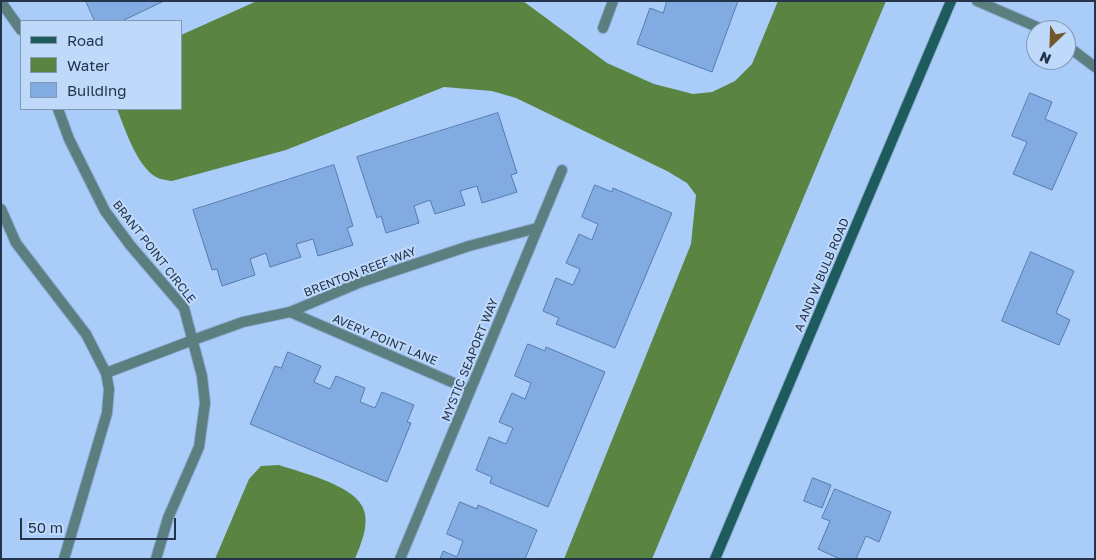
<!DOCTYPE html>
<style>
body{margin:0}
#map{position:relative;width:1096px;height:560px;overflow:hidden;background:#aaccf9;font-family:"Golos Text",sans-serif}
canvas{display:block}
.frame{position:absolute;inset:0;border:2px solid #24344a;pointer-events:none}
.legend{position:absolute;left:20px;top:20px;width:162px;height:90px;box-sizing:border-box;background:#bfd9fb;border:1px solid #8197b4;margin:0;padding:6px 9px;list-style:none;font-size:15px;color:#24344a}
.legend li{display:flex;align-items:center;gap:10px;height:25px}
.legend b{width:25px;border:1px solid #8197b4}
.north{position:absolute;left:1026px;top:20px;width:50px;height:50px;box-sizing:border-box;background:#bfd9fb;border:1px solid #8197b4;border-radius:50%;rotate:204deg;font-size:14px;font-weight:700;line-height:20px;text-align:center;color:#24344a}
.north::after{content:'';display:block;margin:auto;width:18px;height:22px;background:#73562a;clip-path:polygon(50% 0,100% 100%,50% 72%,0 100%)}
.scale{position:absolute;left:20px;top:518px;width:156px;height:22px;box-sizing:border-box;border:2px solid #24344a;border-top:0;padding-left:6px;font-size:15px;line-height:18px;white-space:nowrap;color:#24344a;-webkit-text-stroke:4px #bfd9fb;paint-order:stroke}
</style>
<div id="map">
<canvas width="1096" height="560"></canvas>
<div class="frame"></div>
<ul class="legend">
<li><b style="height:6px;background:#1e5b5c"></b>Road</li>
<li><b style="height:14px;background:#598441"></b>Water</li>
<li><b style="height:14px;background:#82abe1"></b>Building</li>
</ul>
<div class="north">N</div>
<div class="scale">50 m</div>
</div>
<script>
const g = document.querySelector('canvas').getContext('2d');
g.lineJoin = 'round';
function fill(path, color) { g.fillStyle = color; g.fill(path, 'evenodd'); }
function stroke(path, color, width, dash) { g.strokeStyle = color; g.lineWidth = width; g.lineCap = dash ? 'butt' : 'round'; g.setLineDash(dash || []); g.stroke(path); }
function drawText(font, color, halo, rows, align = 'center') {
  g.font = font + ' "Golos Text",sans-serif'; g.lineWidth = 4; g.setLineDash([]); g.textBaseline = 'middle'; g.strokeStyle = halo; g.fillStyle = color; for (const [text, x, y, turn = 0] of rows) {
    g.save(); g.translate(x, y); g.rotate((+turn || 0) * Math.PI / 180); g.textAlign = isNaN(turn) ? turn : align; if (halo) g.strokeText(text, 0, 0); g.fillText(text, 0, 0); g.restore();
  }
}
fill(new Path2D(`
 M257 1H523L607 63 654 84 693 94 712 92 735 81 752 64 778 1H886L652 559H564L691 244 696 195 687 183 667 171 516 98 492 91 444 87 286 150 172 181C167 180 161 180 156 177 137 166 125 129 117 109H181V35Z
 M279 465C300 472 352 485 362 506 371 522 361 544 355 559H215L249 479 261 466Z`), '#598441');
const building = new Path2D(`
 M86 1H164L122 21H95Z
 M667 1H738L712 72 637 44 650 8 663 13Z
 M1030 93 1052 102 1045 119 1077 133 1052 190 1013 174 1027 142 1012 136Z
 M498 113 517 173 511 175 517 192 482 203 477 186 460 191 465 205 435 214 430 200 414 206 419 223 386 233 381 216 377 218 357 157Z
 M334 165 353 226 347 228 353 245 318 256 313 239 296 244 301 257 270 267 266 253 250 259 255 275 222 286 217 269 212 270 193 210Z
 M595 185 612 192 613 188 672 213 615 348 556 324 559 318 543 311 556 278 573 285 580 269 566 263 579 234 592 240 598 224 582 217Z
 M1031 252 1074 271 1056 313 1070 320 1059 345 1002 321Z
 M528 344 545 351 546 347 605 372 548 507 490 483 492 477 476 470 489 437 506 444 513 428 499 422 512 393 525 399 531 383 515 376Z
 M288 352 321 366 314 382 330 389 336 376 365 388 360 402 375 408 382 392 414 405 407 422 411 423 387 482 250 424 275 366 281 368Z
 M813 478 831 485 822 508 804 501Z
 M835 489 891 512 879 542 866 536 856 559H840L818 549 830 521 822 518Z
 M460 502 477 509 478 505 537 530 525 559H440L443 551 457 557 463 541 447 534Z`);
fill(building, '#82abe1');
stroke(building, '#547caf', 1);
const lane = new Path2D(`
 M1 209 16 243 86 334 106 373 109 389 107 413 64 559
 M106 373 193 340`);
const street = new Path2D(`
 M977 1 1044 30
 M1 2 21 30
 M603 28 613 1
 M1066 45 1095 67
 M58 109 69 139 105 211 130 245 184 308 202 376 205 403 199 447 168 518 156 559
 M290 312 470 390
 M193 340 243 322 290 312 361 282 469 246 537 228
 M400 559 562 170`);
const secondary = new Path2D(`
 M715 559 951 1`);
stroke(lane, '#8dabd2', 12);
stroke(street, '#8dabd2', 12);
stroke(secondary, '#8dabd2', 12);
stroke(lane, '#5b7f7f', 10);
stroke(street, '#5b7f7f', 10);
stroke(secondary, '#1e5b5c', 10);
drawText('12px', '#24344a', '#bfd9fb', [
 ["BRANT POINT CIRCLE",154,252,52],
 ["BRENTON REEF WAY",360,272,-21],
 ["A AND W BULB ROAD",822,275,-67],
 ["AVERY POINT LANE",385,340,23],
 ["MYSTIC SEAPORT WAY",470,360,-68]
]);
</script>
